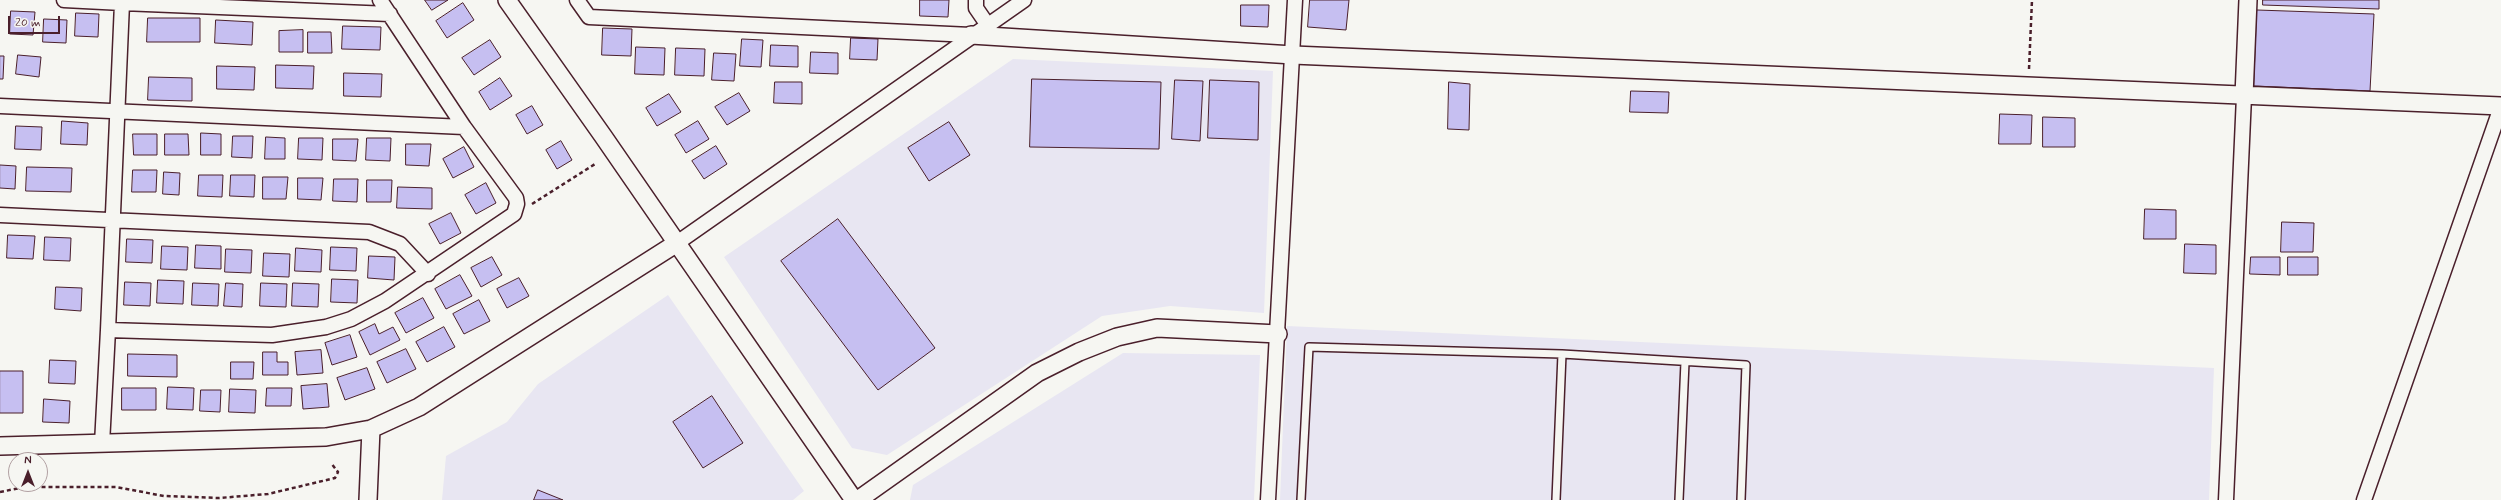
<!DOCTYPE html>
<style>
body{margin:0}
#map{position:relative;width:2501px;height:500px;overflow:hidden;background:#f6f6f2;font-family:Mynerve,sans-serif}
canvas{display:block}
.north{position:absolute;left:8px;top:452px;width:40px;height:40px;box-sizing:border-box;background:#f6f6f2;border:1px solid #b1a0a2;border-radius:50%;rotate:0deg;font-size:11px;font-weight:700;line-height:16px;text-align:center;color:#4a1f2b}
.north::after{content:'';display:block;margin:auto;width:14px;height:18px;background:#4a1f2b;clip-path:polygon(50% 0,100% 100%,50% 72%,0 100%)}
.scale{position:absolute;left:8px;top:16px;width:52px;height:18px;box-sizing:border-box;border:2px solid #4a1f2b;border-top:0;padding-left:5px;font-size:12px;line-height:14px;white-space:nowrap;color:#4a1f2b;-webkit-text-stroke:3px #f6f6f2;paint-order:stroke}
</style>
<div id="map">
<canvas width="2501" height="500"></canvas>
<div class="north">N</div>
<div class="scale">20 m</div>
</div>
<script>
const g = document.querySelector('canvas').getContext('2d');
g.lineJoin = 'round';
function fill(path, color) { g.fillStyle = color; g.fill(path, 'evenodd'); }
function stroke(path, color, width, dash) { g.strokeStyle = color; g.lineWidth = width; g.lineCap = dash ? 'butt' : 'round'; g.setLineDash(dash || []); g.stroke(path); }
fill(new Path2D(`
 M1013 59 1273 71 1264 313 1170 306 1102 316 887 455 852 448 724 257Z
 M668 295 804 491 793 500H442L446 456 507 422 538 384Z
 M1287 326 2214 368 2209 500H1280Z
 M1123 353 1260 355 1254 500H910L913 485Z`), '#e8e6f2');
const building = new Path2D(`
 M425 0H448L432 10Z
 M920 0H949L948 17 920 16Z
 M1310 0H1349L1346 30 1308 27Z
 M2263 0H2379V9L2263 5Z
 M463 3 474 20 447 38 436 21Z
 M1241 5H1269L1268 27 1241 26Z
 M2257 10 2374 14 2370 91 2254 86Z
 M11 11 35 12 33 35 10 34Z
 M76 13 99 14 98 37 75 36Z
 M148 18H200V42H147Z
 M44 19 67 20 66 43 43 42Z
 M216 20 253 22 252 45 215 43Z
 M343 26 381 27 380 50 342 49Z
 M603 28 632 29 631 56 602 55Z
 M303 30V52H279V31Z
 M308 32H331L332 53H308Z
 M851 38 878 39 877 60 850 59Z
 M742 39 763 40 761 67 740 66Z
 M490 40 501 57 474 75 462 58Z
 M771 45 798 46V67L770 66Z
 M636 47 665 48 664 75 635 74Z
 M676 48 705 49 704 76 675 75Z
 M811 52 838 53V74L810 73Z
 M714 53 736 54 734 81 712 80Z
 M18 55 41 57 39 77 16 74Z
 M0 56H4L3 79H0Z
 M276 65 314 66 313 89 276 88Z
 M217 66 255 67 254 90 217 89Z
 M344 73 382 74 381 97 344 96Z
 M149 77 192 78V101L148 100Z
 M500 78 512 96 490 110 479 92Z
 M1032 79 1161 82 1159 149 1030 147Z
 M1175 80 1203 81 1200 141 1172 139Z
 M1210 80 1259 82 1258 140 1208 138Z
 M775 82H802V104L774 103Z
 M1449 82 1470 84 1469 130 1448 129Z
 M1631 91 1669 92 1668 113 1630 112Z
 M739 93 750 111 727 125 715 107Z
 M669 94 681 112 657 126 646 108Z
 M532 106 543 125 527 134 516 115Z
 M2000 114 2032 115 2031 144H1999Z
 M2043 117 2075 118V147H2043Z
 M62 121 88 123 87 145 61 144Z
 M698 121 709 139 686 153 675 135Z
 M949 122 970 155 929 181 908 148Z
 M16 126 42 127 41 150 15 149Z
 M201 133 221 134V155H201Z
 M133 134H157V155H134Z
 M165 134H188L189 155H165Z
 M233 136H253L252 158 232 157Z
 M266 137 285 138V159H265Z
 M299 138H323L322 160 298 159Z
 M367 138H391L390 161 366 160Z
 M333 139H358L356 161 333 160Z
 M561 141 572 160 557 169 546 150Z
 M406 144H431L429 166 406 165Z
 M716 146 727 164 704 179 692 161Z
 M464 147 474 167 453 178 443 159Z
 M0 165 16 166 15 189 0 188Z
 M27 167 72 168 71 192 26 191Z
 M133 170H157L156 192H132Z
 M164 172 180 173 179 195 163 194Z
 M199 175H223L222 197 198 196Z
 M231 175H255L254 197 230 196Z
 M263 177H288L286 199H263Z
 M298 178H323L321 200 298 199Z
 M334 179H358L357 202 333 201Z
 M367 180H392L391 202H367Z
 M486 183 496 203 476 214 465 195Z
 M398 187 432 188V209L397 208Z
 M2145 209 2176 210V239H2144Z
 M451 213 461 233 440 244 429 224Z
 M838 219 935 348 878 390 781 261Z
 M2282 222 2314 223 2313 252H2281Z
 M8 235 35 236 33 259 7 258Z
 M45 237 71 238 70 261 44 260Z
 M127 239 153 240 152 263 126 262Z
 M2185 244 2216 245V274L2184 273Z
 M196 245 221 246V269L195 268Z
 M162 246 188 247 187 270 161 269Z
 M331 247 357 248 356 271 330 270Z
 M296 248 322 250 321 272 295 271Z
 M226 249 252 250 251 273 225 272Z
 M264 253 290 254 289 277 263 276Z
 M369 256 395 257 394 280 368 278Z
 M492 257 502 275 481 287 471 268Z
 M2251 257H2280V275L2250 274Z
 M2288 257H2318V275H2288Z
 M460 275 472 296 446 309 435 289Z
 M519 278 529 296 507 308 497 289Z
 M332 279 358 280 357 303 331 302Z
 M158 280 184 281 183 304 157 303Z
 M125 282 151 283 150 306 124 305Z
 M193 283 219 284 218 306 192 305Z
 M226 283 243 284 242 307 224 306Z
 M261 283 287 284 286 307 260 306Z
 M293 283 319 284 318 307 292 306Z
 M56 287 82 288 81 311 55 309Z
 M423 298 434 318 406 333 395 313Z
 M479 300 490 321 464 334 453 314Z
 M375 324 379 334 393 327 400 340 370 355 359 332Z
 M444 327 455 347 427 362 416 342Z
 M350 335 357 357 332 365 325 343Z
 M406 349 416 369 387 383 377 362Z
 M321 350 323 373 297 375 295 352Z
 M263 352H277V362H288V375H263Z
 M128 354 177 355V377L128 376Z
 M50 360 76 361 75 384 49 383Z
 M231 362H254L253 379H231Z
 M367 368 375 389 345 400 337 378Z
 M0 371H23V413H0Z
 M327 384 329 407 303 409 301 386Z
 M168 387 194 388 193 410 167 409Z
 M122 388H156V410H122Z
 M267 388H292L291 406H266Z
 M230 389 256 390 255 413 229 412Z
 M201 390H221L220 412 200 411Z
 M712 396 743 443 703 468 673 422Z
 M44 399 70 401 69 423 43 422Z
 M538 490 563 500H534Z`);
fill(building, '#c6bff1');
stroke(building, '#4a1f2b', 1);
const service = new Path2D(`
 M1301 500 1309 347 1562 354 1746 365 1741 500
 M1556 500 1562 354
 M1679 500 1685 362`);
const minor = new Path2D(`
 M64 0 122 3 108 330 272 335 326 327 351 319 385 301 514 214 517 204 516 198 464 127 380 0
 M577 0 589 17 971 35
 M976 0V8L987 24
 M122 3 390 14
 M0 106 464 127
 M0 215 369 232 400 244 428 274
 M677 243 1024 0
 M102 444 108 330
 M1268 500 1295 0
 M2226 500 2244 96
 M2364 500 2501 107`);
const tertiary = new Path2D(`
 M507 0 603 136 854 500
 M971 35 1293 55 2501 106
 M2244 96 2248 0
 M0 446 326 437 371 429
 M368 500 371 429 419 407 677 243
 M858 500 1037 373 1079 352 1117 337 1157 328 1278 334`);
stroke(service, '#4a1f2b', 10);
stroke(minor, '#4a1f2b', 17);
stroke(tertiary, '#4a1f2b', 20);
stroke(new Path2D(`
 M2029 69 2032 0
 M532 204 595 164
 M0 492 25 487H116L164 496 219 498 268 494 335 478 338 472 331 463`), '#4a1f2b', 2.5, [4, 3]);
stroke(service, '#f6f6f2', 7);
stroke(minor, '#f6f6f2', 14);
stroke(tertiary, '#f6f6f2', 17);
</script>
